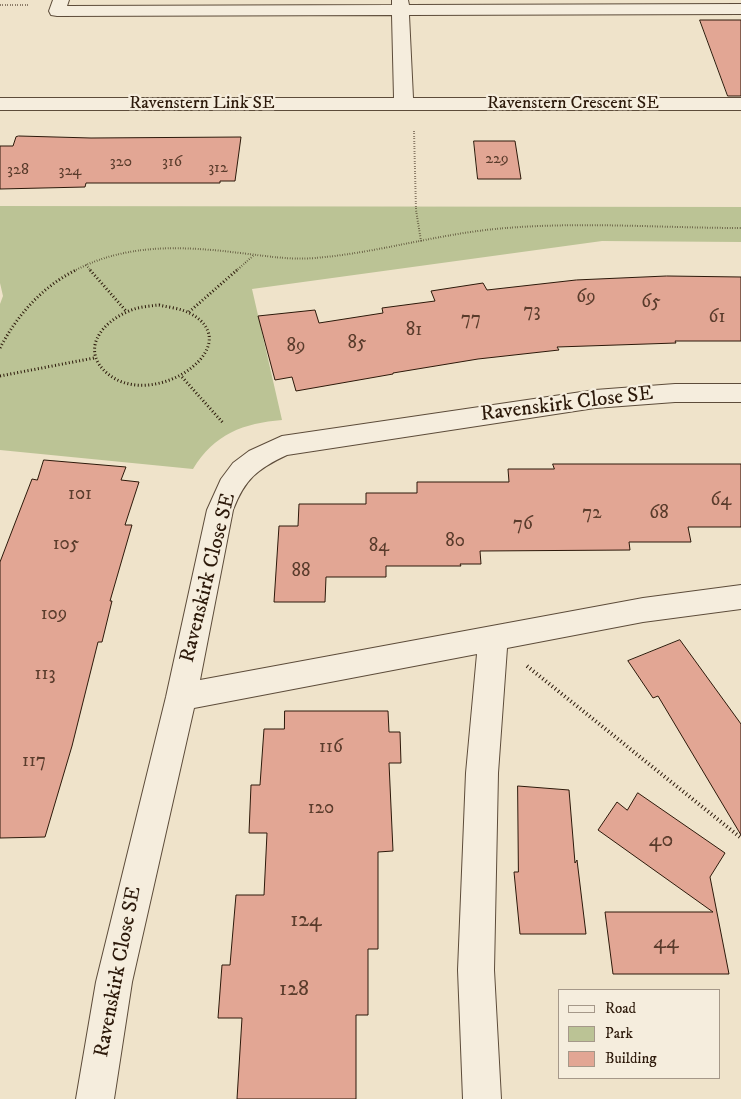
<!DOCTYPE html>
<style>
body{margin:0}
#map{position:relative;width:741px;height:1099px;overflow:hidden;background:#efe3ca;font-family:"IM FELL DW Pica",serif}
canvas{display:block}
.legend{position:absolute;left:558px;top:989px;width:162px;height:90px;box-sizing:border-box;background:#f5eddd;border:1px solid #a59889;margin:0;padding:6px 9px;list-style:none;font-size:15px;color:#2c190a}
.legend li{display:flex;align-items:center;gap:10px;height:25px}
.legend b{width:25px;border:1px solid #a59889}
</style>
<div id="map">
<canvas width="741" height="1099"></canvas>
<ul class="legend">
<li><b style="height:6px;background:#f5eddd"></b>Road</li>
<li><b style="height:14px;background:#bbc395"></b>Park</li>
<li><b style="height:14px;background:#e2a694"></b>Building</li>
</ul>
</div>
<script>
const g = document.querySelector('canvas').getContext('2d');
g.lineJoin = 'round';
function fill(path, color) { g.fillStyle = color; g.fill(path, 'evenodd'); }
function stroke(path, color, width, dash) { g.strokeStyle = color; g.lineWidth = width; g.lineCap = dash ? 'butt' : 'round'; g.setLineDash(dash || []); g.stroke(path); }
function drawText(font, color, halo, rows, align = 'center') {
  g.font = font + ' "IM FELL DW Pica",serif'; g.lineWidth = 4.5; g.setLineDash([]); g.textBaseline = 'middle'; g.strokeStyle = halo; g.fillStyle = color; for (const [text, x, y, turn = 0] of rows) {
    g.save(); g.translate(x, y); g.rotate((+turn || 0) * Math.PI / 180); g.textAlign = isNaN(turn) ? turn : align; if (halo) g.strokeText(text, 0, 0); g.fillText(text, 0, 0); g.restore();
  }
}
fill(new Path2D(`
 M0 206 741 207V242L602 241 252 289 282 420C244 423 214 434 193 469L0 450V304L3 296 0 283Z`), '#bbc395');
const building = new Path2D(`
 M700 20H741V96H728Z
 M19 136 91 138 241 137 235 181H220V183H86L85 187 0 189V146H13L16 137Z
 M474 141H515L521 179H478Z
 M667 276 741 277V341H675L676 343 557 347 559 350 478 359 393 373V374L296 391 292 377 275 380 258 316 315 310 319 323 383 313 382 308 435 301 431 291 483 283 487 290 576 280Z
 M44 460 126 467 121 480 139 482 125 525H132L110 601H112L102 642H98L72 746 45 837 0 838V562L32 479 37 480Z
 M553 464H741V527H688L691 542H629L630 550 480 551 481 564H460L461 566H386V577H326L325 602H274L279 526H298L299 504H366V493H417V482H509L508 469H554Z
 M680 640 741 724V835L658 696 653 698 628 661Z
 M285 711H388L389 732H400L401 763H389L393 851 378 852V949H368V1015H356V1099H237L242 1018H218L222 965H230L236 895H264L267 833H249L251 785H260L264 729H284Z
 M518 786 569 790 575 863 577 860 586 934H520L514 872H518Z
 M638 793 725 853 710 877 729 974H613L605 912H713L598 830 617 802 627 810Z`);
fill(building, '#e2a694');
stroke(building, '#2c190a', 1);
const minor = new Path2D(`
 M53 0H69L67 6 392 5V0H408L409 5 741 4V14L409 15 413 98H741V110H0V98H394L392 15 57 16 51 15 49 11Z
 M675 384H741V402H675L595 408 287 455C257 469 245 479 233 510L200 680 643 598 741 585V609L643 622 507 648 498 773 494 970 501 1099H463L458 970 466 773 477 654 194 708 132 982 114 1099H76L96 982 166 697 207 510 221 479 233 463 249 451 282 436 595 390Z`);
stroke(minor, '#5d4c3a', 2);
stroke(new Path2D(`
 M0 5H29
 M414 131 416 210 421 241
 M86 265 91 271
 M74 271C126 243 183 246 240 253 267 256 288 260 315 258 376 253 434 235 495 229 577 221 659 228 741 228
 M236 271 254 255`), '#2c190a', 2, [0.5, 2]);
stroke(new Path2D(`
 M90 270 127 312
 M159 305C167 307 177 308 185 311 255 341 156 413 108 374 79 350 102 322 129 311 138 307 149 306 159 305Z
 M189 312 237 270
 M0 348C18 314 42 287 76 270
 M0 376 94 358
 M182 377 224 424`), '#2c190a', 3, [1, 2.5]);
stroke(new Path2D(`
 M527 666 741 838`), '#2c190a', 4, [1, 3]);
fill(minor, '#f5eddd');
drawText('16px', '#5a3c2c', null, [
 ["229",497,160],
 ["320",121,163],
 ["316",172,163],
 ["312",218,169],
 ["328",18,171],
 ["324",70,172]
]);
drawText('18px', '#2c190a', '#f5eddd', [
 ["Ravenstern Link SE",202,104],
 ["Ravenstern Crescent SE",573,104]
]);
drawText('19px', '#5a3c2c', null, [
 ["69",586,298],
 ["65",651,303],
 ["73",532,312],
 ["61",717,318],
 ["77",471,320],
 ["81",414,331],
 ["85",357,344],
 ["89",296,347],
 ["101",80,495],
 ["64",721,501],
 ["72",592,514],
 ["68",659,514],
 ["76",523,525],
 ["80",455,542],
 ["105",66,545],
 ["84",379,547],
 ["88",301,572],
 ["109",54,615],
 ["113",45,675],
 ["116",331,748],
 ["117",34,762],
 ["120",321,809]
]);
drawText('21px', '#2c190a', '#f5eddd', [
 ["Ravenskirk Close SE",567,405,-7],
 ["Ravenskirk Close SE",209,578,-76],
 ["Ravenskirk Close SE",119,972,-79]
]);
drawText('22px', '#5a3c2c', null, [
 ["40",661,841],
 ["124",306,921],
 ["44",666,943],
 ["128",294,990]
]);
</script>
